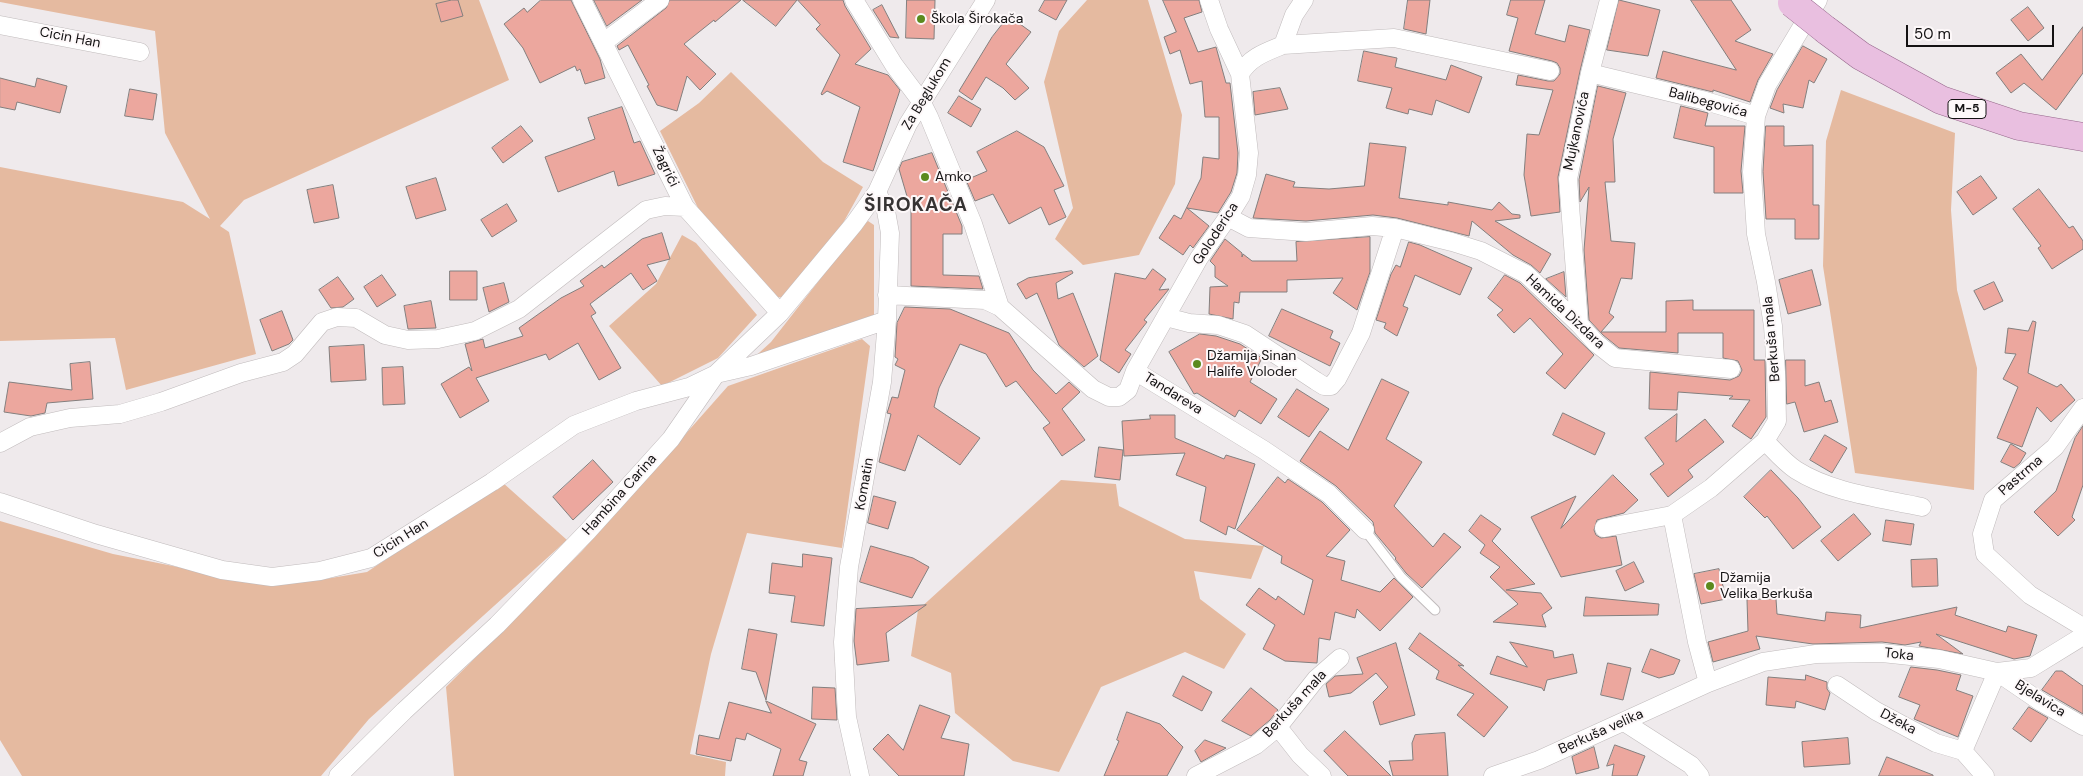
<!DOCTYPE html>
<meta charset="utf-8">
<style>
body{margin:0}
#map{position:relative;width:2083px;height:776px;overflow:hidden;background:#efeaec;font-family:"DM Sans",sans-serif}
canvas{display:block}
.scale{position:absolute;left:1906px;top:25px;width:148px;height:22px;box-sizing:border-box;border:2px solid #141213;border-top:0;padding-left:6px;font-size:15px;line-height:18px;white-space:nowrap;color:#141213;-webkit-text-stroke:4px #fdf8f9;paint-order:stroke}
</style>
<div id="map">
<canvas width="2083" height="776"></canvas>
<div class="scale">50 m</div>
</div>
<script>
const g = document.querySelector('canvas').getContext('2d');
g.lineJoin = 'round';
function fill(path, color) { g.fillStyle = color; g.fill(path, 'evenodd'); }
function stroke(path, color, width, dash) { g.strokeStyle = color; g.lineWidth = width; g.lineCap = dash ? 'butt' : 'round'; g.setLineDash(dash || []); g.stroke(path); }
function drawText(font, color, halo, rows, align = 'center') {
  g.font = font + ' "DM Sans",sans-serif'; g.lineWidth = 4; g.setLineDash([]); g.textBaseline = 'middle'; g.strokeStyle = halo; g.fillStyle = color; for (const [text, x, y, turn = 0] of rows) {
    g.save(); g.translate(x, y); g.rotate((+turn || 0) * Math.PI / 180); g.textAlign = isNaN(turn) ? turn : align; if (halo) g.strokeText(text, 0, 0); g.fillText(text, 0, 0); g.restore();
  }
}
fill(new Path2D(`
 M0 0H479L509 80 244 200 220 226 229 232 256 354 126 390 115 338 0 341V167L183 202 210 219 165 133 155 31 0 2Z
 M1087 0H1148L1182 115 1175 184 1139 255 1083 265 1055 239 1073 208 1044 82 1059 31Z
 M731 72 823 162 863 187 842 225 785 298 777 297 698 208 660 131 699 103Z
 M1841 90 1955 133 1951 210 1957 290 1977 368 1974 490 1855 473 1823 266 1826 141Z
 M868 221 874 225V322L749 362 771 342 860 228Z
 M682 235 696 243 757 315 718 358 662 386 609 326 656 284Z
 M862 339 870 346 842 548 747 533 711 654 690 754 726 762 725 776H454L446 687 582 551 728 386Z
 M1061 480 1116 484 1119 506 1185 539 1264 546 1251 579 1194 571 1200 599 1246 634 1224 669 1185 652 1101 687 1059 772 1013 761 955 713 951 673 911 656 918 610Z
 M502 482 567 540 369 719 321 776H22L0 740V521L113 554 258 583 319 580 367 572Z`), '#e5baa0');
const building = new Path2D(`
 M452 0H458L463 16 441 22 436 4Z
 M541 0H571L600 59 605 78 585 84 580 69 577 71 575 66 540 83 523 48 504 24 524 8 527 12Z
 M594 0H642L607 26Z
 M670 0H741L715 22 714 20 684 44 716 74 700 90 687 76 677 111 657 105 647 86 649 85 628 45 619 50 617 46 666 8Z
 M743 0H797L776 26Z
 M798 0H843L845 6 871 49 855 64 888 75 900 90 873 171 843 162 860 107 827 91 822 95 821 94 840 55 816 29 820 25Z
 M907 0H935L934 39 906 38Z
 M1045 0H1067L1056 20 1039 11Z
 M1163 0H1199L1202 12 1184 18 1198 52 1216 47 1226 83H1230L1238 153 1237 173 1231 192 1218 213 1187 208 1209 226 1193 248 1190 245 1183 255 1159 238 1174 215 1181 219 1201 178 1203 157 1219 159V117H1205L1202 81 1190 84 1180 50 1170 54 1164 37 1176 32Z
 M1408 0H1430L1426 34 1404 29Z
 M1511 0H1545L1535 34 1565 42 1569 25 1590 30 1580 71 1558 177 1560 212 1531 216 1524 175 1527 134 1539 135 1553 90 1516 85 1518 75 1548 81H1554L1560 74V68L1557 63 1552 61 1509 51 1518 18 1507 15Z
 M1619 0 1660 10 1648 56 1607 50Z
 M1691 0H1731L1751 30 1735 41 1773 54 1758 80 1750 102 1713 90V92L1656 78 1663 51 1736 70Z
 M882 5 899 38 890 37 873 10Z
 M2028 7 2044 28 2028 41 2011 20Z
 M1009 16 1031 32 1006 64 1029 88 1015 100 1003 88 986 77 972 100 959 91 992 37Z
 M2083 27V73L2056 110 2024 83 2011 93 1996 73 2021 54 2042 80Z
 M1803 46 1827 59 1814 83 1809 80 1803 108 1783 104 1784 113 1770 108 1777 90Z
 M1364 51 1397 58 1395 67 1446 80 1451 65 1482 77 1469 113 1436 100 1432 115 1409 109 1408 114 1386 108 1392 88 1358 81Z
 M0 78 35 87 37 78 67 86 60 113 17 102 15 110 0 107Z
 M1598 86 1626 93 1613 139 1615 182H1605L1611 241 1635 243 1632 279 1621 278 1609 313 1614 317 1601 332H1666V301L1693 300V310H1754V360H1765L1766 417 1751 439 1732 426 1750 400 1729 399 1733 396 1678 392 1677 410 1649 409 1650 372 1730 380 1739 376 1742 370 1738 361 1723 358V333H1678V353L1619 348 1603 335 1589 320 1584 250 1589 187 1580 202 1579 180Z
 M1280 88 1288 109 1255 115 1253 92Z
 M130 89 157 94 153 120 125 116Z
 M959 96 981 109 971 127 948 113Z
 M1681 106 1708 113 1705 126H1745L1741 171 1743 193H1714V147L1674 138Z
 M622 107 634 143 640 141 655 174 618 186 614 171 558 192 545 157 595 139 588 118Z
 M521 126 533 141 503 163 492 148Z
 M1766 126H1784V146L1813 145V205H1819V239H1795V219H1766L1763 172Z
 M1017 131 1044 147 1064 186 1054 190 1066 217 1049 225 1041 207 1009 224 993 194 975 201 966 180 987 171 977 152Z
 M1370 143 1406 147 1399 198 1448 205V202L1492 210 1499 202 1512 214 1520 215V218L1495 221 1551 254 1540 273 1531 265 1513 255 1472 221 1469 236 1397 218 1373 215 1306 221 1253 218 1266 174 1295 182 1293 187 1329 189 1364 186Z
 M932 153 962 226V234H943V275L979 276 983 289 911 286V210L899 169 902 162Z
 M1981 176 1997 198 1973 215 1957 192Z
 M436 178 446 210 416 219 406 187Z
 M333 185 339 218 314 223 307 190Z
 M2039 189 2069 228 2073 226 2083 241V249L2052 269 2038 248 2041 246 2013 209Z
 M507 204 517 221 492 237 481 220Z
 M662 233 670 259 647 265 657 281 643 290 631 273 590 304 596 313 591 316 621 368 599 380 578 343 549 360 546 354 476 378 489 401 460 418 441 384 469 367 472 371 465 344 483 339 485 348 523 336 519 328 561 298 584 286 580 281 602 265 604 268 642 239Z
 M1370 237V272L1357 310 1333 293 1343 278 1287 280V292H1240L1239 303 1234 302 1233 319 1209 314 1210 287 1228 286 1215 277V266L1210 261 1225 239 1242 253V257L1243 254 1252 261H1297L1296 242Z
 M1409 242 1420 245 1472 268 1460 295 1415 275 1403 306 1408 308 1397 336 1384 328 1386 323 1376 320 1391 274 1396 265 1400 267Z
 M1153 269 1166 279 1159 290 1169 289 1144 320 1147 322 1125 350 1131 354 1119 373 1100 360 1115 273 1145 279Z
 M1812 270 1821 305 1788 314 1779 280Z
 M450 271H477V300H450Z
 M1072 271 1073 273 1056 283 1058 299 1073 293 1098 356 1084 367 1059 345 1037 293 1026 299 1017 284 1028 278Z
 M1564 272 1566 297 1546 279Z
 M382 275 396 295 377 307 364 287Z
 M1505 275 1520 283 1594 355 1565 389 1546 373 1563 354 1530 318 1514 333 1497 315 1503 310 1488 298Z
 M338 277 354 299 343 307 331 308 319 290Z
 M1994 282 2003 301 1984 310 1974 291Z
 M504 283 509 302 489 312 483 288Z
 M431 301 436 328 408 329 404 306Z
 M905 307 950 309 1009 333 1033 370 1056 394 1069 382 1080 392 1062 409 1085 440 1062 456 1043 428 1050 423 1016 381 1006 387 986 354 960 344 939 388 934 407 980 438 960 465 918 435 905 471 879 462 891 414 887 413 888 410 892 397 898 398 905 370 895 365 898 359 895 357 897 323Z
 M1282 309 1333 331 1330 338 1340 343 1330 366 1269 336Z
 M282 311 293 340 289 344 272 351 260 320Z
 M2033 321 2036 322 2028 373 2057 387 2061 384 2075 400 2051 422 2037 407 2022 447 1997 438 2018 387 2003 379 2016 354 2005 353 2008 328 2028 331Z
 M1200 334 1216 336 1240 344 1262 358 1250 382 1277 399 1261 424 1239 410 1235 417 1197 393 1194 394 1169 352Z
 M364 345 366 380 331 382 329 347Z
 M1786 360H1805V386L1819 382 1825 402 1831 400 1838 422 1804 432 1795 402 1787 404Z
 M90 362 93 399 47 403 45 413 31 416 4 412 9 382 72 390 70 364Z
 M403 367 405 404 383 405 382 368Z
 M1382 379 1409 392 1386 439 1422 462 1394 506 1433 547 1444 533 1461 547 1422 588 1406 573 1395 559 1396 558 1375 533 1373 522 1336 486 1300 461 1320 431 1348 450Z
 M1297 389 1329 409 1309 437 1278 417Z
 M1563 413 1605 433 1595 455 1553 435Z
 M1677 414 1676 442 1705 419 1724 442 1688 470 1693 477 1668 497 1650 474 1664 464 1645 438Z
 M1150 415H1175V438L1224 459 1226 455 1255 464 1235 529 1228 526 1226 535 1200 521 1206 487 1176 475 1185 453 1124 456 1122 421 1150 419Z
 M2083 426V485L2072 517 2075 520 2058 536 2034 512 2056 491 2075 438Z
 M1825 435 1847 448 1832 473 1810 460Z
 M2011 444 2026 453 2020 463 2014 468 2001 462Z
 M1099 447 1123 450 1120 480 1095 477Z
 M593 460 613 482 573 520 553 497Z
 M1771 470 1798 498 1821 527 1793 549 1767 516 1765 518 1744 497Z
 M1613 475 1638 500 1624 513 1597 520 1594 530 1596 535 1601 538 1616 536 1622 565 1561 577 1531 517 1576 496 1561 528Z
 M1278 477 1285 483 1288 479 1322 502 1350 530 1326 556 1345 561 1341 580 1380 592 1394 578 1413 597 1380 631 1357 609 1355 618 1335 612 1330 640 1319 638 1317 663 1285 661 1263 649 1275 625 1246 605 1259 588 1276 600 1278 596 1304 615 1313 580 1281 563 1282 556 1237 530Z
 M874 496 896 502 888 529 868 523Z
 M1854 514 1871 534 1838 561 1821 541Z
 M1481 515 1501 529 1492 541 1535 584 1506 590 1541 593 1552 608 1542 615 1546 627 1493 622 1518 604 1490 577 1500 567 1480 553 1485 545 1469 531Z
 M1886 520 1914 524 1911 545 1883 541Z
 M871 546 913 558 929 567 912 598 860 582Z
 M803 554 832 558 824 626 791 622 795 596 769 593 772 563 802 567Z
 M1937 559 1938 586 1912 587 1911 560Z
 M1634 562 1644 582 1625 591 1616 571Z
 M1719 569 1726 599 1701 604 1694 574Z
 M1586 597 1659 604 1658 615 1584 616Z
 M1776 599 1777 614 1825 621 1826 612 1861 615 1860 628 1957 607 1955 615 2006 632 2008 626 2037 635 2030 656 2014 659 1936 634 1963 654 1919 646 1921 642 1905 645 1882 642 1813 644 1756 636 1760 649 1713 662 1708 642 1748 631 1747 600Z
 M926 605 886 633 889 661 857 665 854 641 856 609Z
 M749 629 777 634 766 700 756 672 742 669Z
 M1420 633 1464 666 1458 665 1508 707 1484 737 1457 715 1474 694 1436 679 1439 671 1409 649Z
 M1510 642 1553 651 1554 658 1573 654 1577 673 1547 680 1544 691 1542 688 1490 674 1497 656 1527 667Z
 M1396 643 1415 715 1380 725 1373 702 1388 687 1376 673 1351 693 1329 697 1326 684 1335 676 1363 674 1357 658Z
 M1651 649 1680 660 1674 674 1659 678 1642 672Z
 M1608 663 1631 668 1623 700 1601 695Z
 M1911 667 1937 670 1961 675 1956 690 1973 696 1958 737 1914 719 1920 705 1899 697Z
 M2056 671H2062L2083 686V714L2042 690Z
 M1806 675 1827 682V689L1830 693 1825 710 1796 701 1795 708 1766 705 1768 677 1805 680Z
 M1183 676 1212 692 1202 711 1173 696Z
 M813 687 835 688 837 720 812 719Z
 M1251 688 1278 710 1270 720 1251 736 1222 721Z
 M766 701 816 724 799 760 807 762 803 776H773L781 749 747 733 745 740 736 738 731 761 696 754 699 735 719 739 729 702 771 713Z
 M920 705 950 716 941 738 969 744 964 776H899L873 749 888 734 903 750Z
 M2029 707 2048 718 2031 742 2013 729Z
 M1127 712 1160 724 1183 747 1167 776H1104L1119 741 1117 740Z
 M1345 731 1378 763 1391 776H1348L1324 751Z
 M1445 733 1448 776H1393L1389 761 1413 760 1412 743 1415 735Z
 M1848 738 1850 764 1804 767 1802 742Z
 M1205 740 1226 748 1201 762 1195 751Z
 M1615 745 1645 756 1637 776H1612L1614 764 1607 766Z
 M1594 747 1599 768 1576 774 1572 757Z
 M1887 757 1933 775V776H1879Z`);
fill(building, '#eca79e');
stroke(building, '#837f7e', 1);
const service = new Path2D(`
 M1365 530 1401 577 1435 610`);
const minor = new Path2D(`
 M582 0 685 207 780 313
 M854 0 894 65 921 101 929 117 973 224 1000 307
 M0 25 140 52
 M604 42 660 0
 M1283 45 1394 38 1550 71
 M1590 73 1702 100 1756 116
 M1240 74C1250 57 1266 52 1283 45L1294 15 1304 0
 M1228 217 1249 228 1306 232 1372 226 1395 228 1452 242 1481 251 1526 274 1579 324 1596 343 1615 358 1731 369
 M887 295 985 300 1000 307 1093 389 1109 397H1119L1128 390 1135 371 1264 450 1329 494 1365 530
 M1166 317 1189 323 1218 325 1245 334 1316 381 1324 386H1331L1337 379 1361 333 1395 228
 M1579 324 1568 179 1590 73 1609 0
 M1135 371 1199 258 1228 217 1241 196 1247 175 1249 153 1240 74 1219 29 1209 0
 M2083 408 2055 447 1993 500 1982 534 1985 554 2030 595 2083 627
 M1765 441C1775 451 1784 462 1796 470 1832 493 1881 498 1922 507
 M0 443 30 427 70 418 120 414 161 402 241 373 283 362 295 354 322 322 337 317 356 318 385 335 408 340 438 339 475 331 519 309 646 210 665 206 685 207
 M0 502 96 534 222 570 272 577 320 571 371 558 492 482 574 425 636 401 689 387 716 374 751 366 887 320
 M1672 515 1697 642 1708 683
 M1604 528 1672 515 1711 488 1765 441 1777 421 1776 372 1773 326 1766 282 1756 234 1752 172 1756 116 1767 85 1818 0
 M1837 685 1876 711 1936 743 1963 751 1985 776
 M1624 722 1691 765 1700 776
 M1278 727 1300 755 1322 776
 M1963 751 1997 672 2041 702 2083 726
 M338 776 404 711 497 625 588 531 671 439 716 374 780 313 854 224 877 192 908 124 986 0
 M860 776 847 717 843 642 849 567 882 382 887 320 890 233 886 211 877 192
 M1196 776 1256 745 1278 727 1316 679 1340 658
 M1493 776 1539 760 1708 683 1763 662 1816 654 1882 653 1939 659 1997 672 2031 668 2083 636`);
const primary = new Path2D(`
 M1826 30 1861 56 1941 100 2019 126 2083 137`);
stroke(service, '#c0bbbc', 11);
stroke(minor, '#c0bbbc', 19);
stroke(primary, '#95678b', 29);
stroke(service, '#fff', 9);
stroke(minor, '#fff', 18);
stroke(primary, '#e9bfe0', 28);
const primaryBridge = new Path2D(`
 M1792 3 1826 30`);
stroke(primaryBridge, '#95678b', 29, []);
stroke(primaryBridge, '#e9bfe0', 28);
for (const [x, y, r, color] of [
 [921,19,5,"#5b8a1e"],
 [925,177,5,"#5b8a1e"],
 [1197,364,5,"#5b8a1e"],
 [1710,586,5,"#5b8a1e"]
]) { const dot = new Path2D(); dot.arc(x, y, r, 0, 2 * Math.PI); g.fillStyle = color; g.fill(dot); stroke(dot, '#fdf8f9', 2); }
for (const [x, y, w] of [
 [1967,109,38]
]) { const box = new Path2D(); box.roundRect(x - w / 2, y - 9.5, w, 19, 4); g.fillStyle = '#fdf8f9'; g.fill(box); stroke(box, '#141213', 1); }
drawText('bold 12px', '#141213', null, [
 ["M-5",1967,109]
]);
drawText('14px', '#141213', '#fdf8f9', [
 ["Škola Širokača",931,19],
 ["Amko",935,177],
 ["Džamija Sinan",1207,356],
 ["Halife Voloder",1207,372],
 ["Džamija",1720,578],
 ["Velika Berkuša",1720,594]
], 'left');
drawText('14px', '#141213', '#fdf8f9', [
 ["Cicin Han",70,38,11],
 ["Za Beglukom",927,94,-59],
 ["Balibegovića",1708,103,15],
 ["Mujkanovića",1577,131,-78],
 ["Žagrići",665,167,64],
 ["Goloderica",1216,234,-57],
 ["Hamida Dizdara",1565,312,43],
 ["Berkuša mala",1772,339,-95],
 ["Tandareva",1173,394,32],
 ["Pastrma",2021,476,-41],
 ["Komatin",865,484,-80],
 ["Hambina Carina",620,495,-48],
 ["Cicin Han",401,539,-32],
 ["Toka",1899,655,6],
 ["Bjelavica",2040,699,32],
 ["Berkuša mala",1295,704,-47],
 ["Džeka",1898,722,28],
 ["Berkuša velika",1601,732,-24]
]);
g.letterSpacing = '1px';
drawText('bold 19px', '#363333', '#fdf8f9', [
 ["ŠIROKAČA",916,206]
]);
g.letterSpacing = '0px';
</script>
